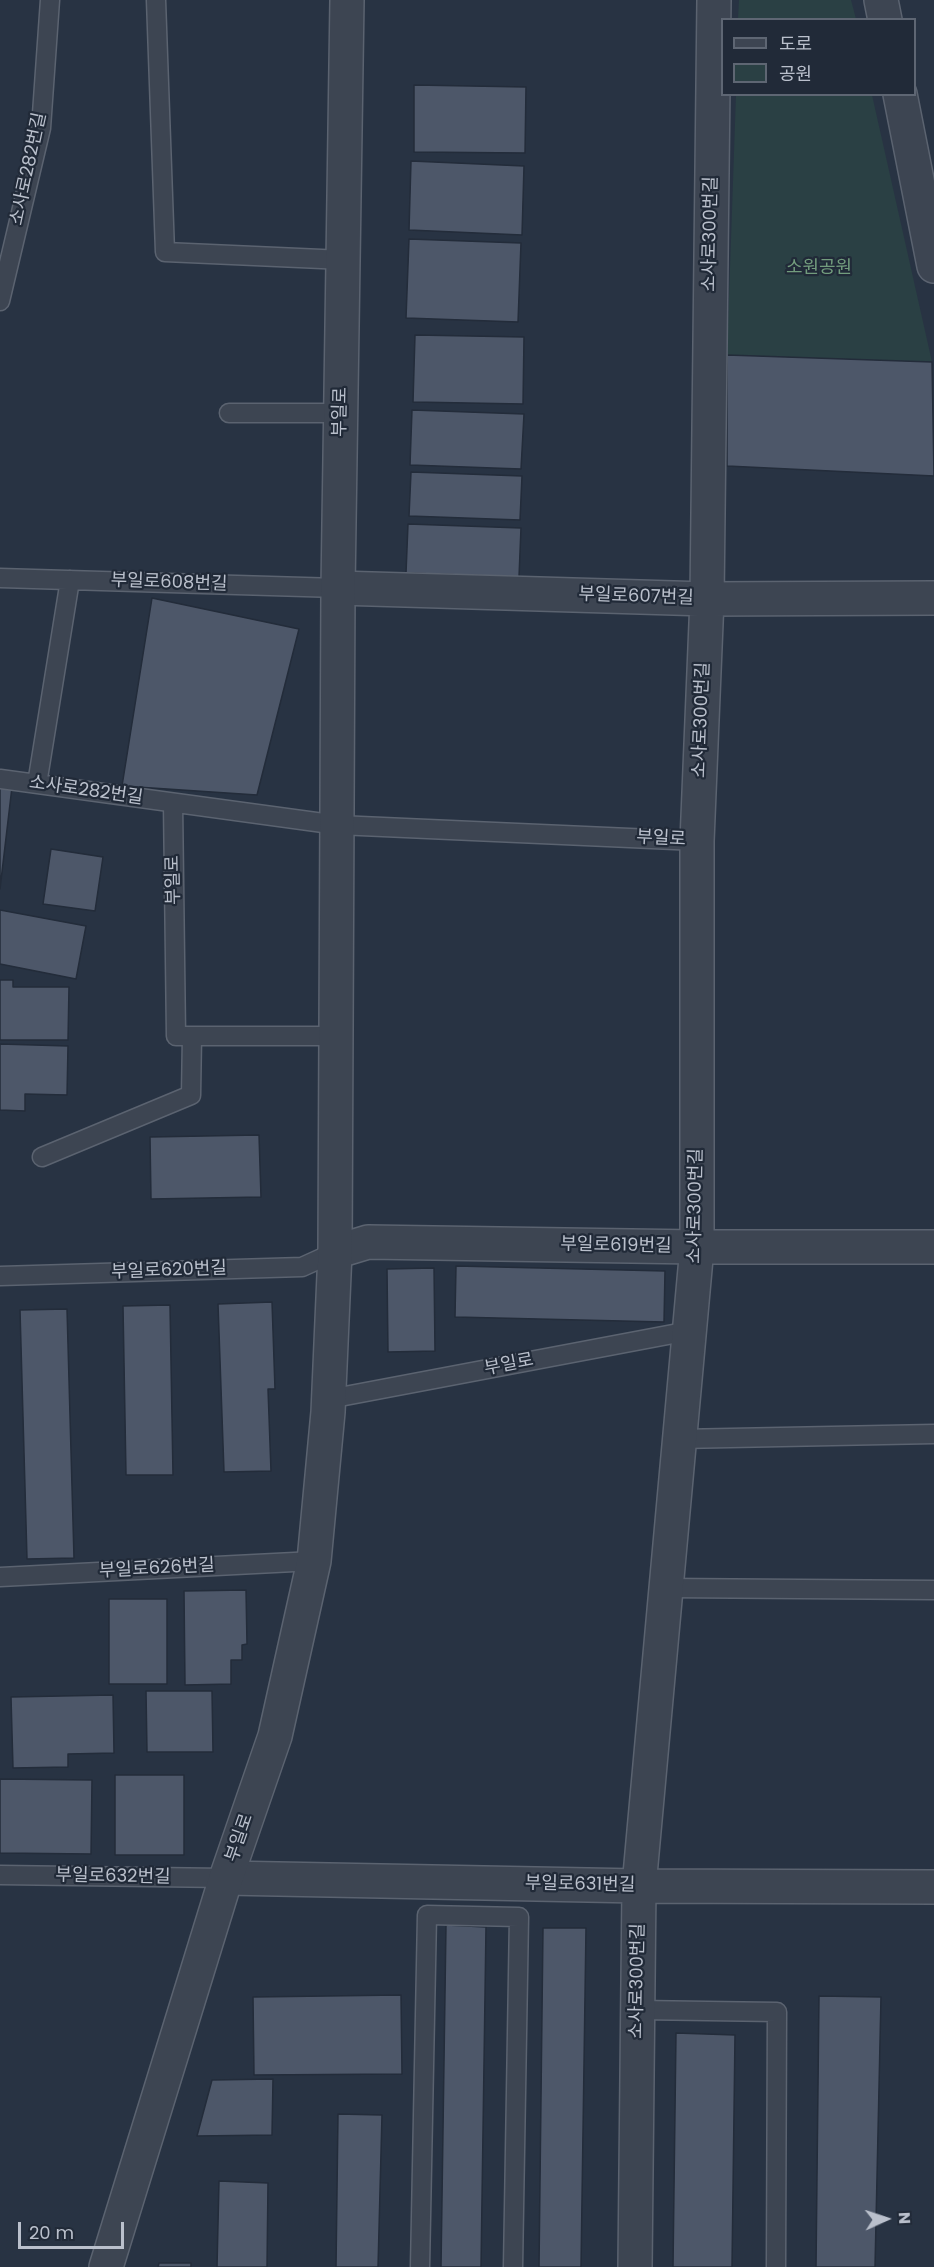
<!DOCTYPE html>
<meta charset="utf-8">
<style>
body{margin:0}
#map{position:relative;width:934px;height:2267px;overflow:hidden;background:#283343;font-family:Poppins,"Noto Sans KR",sans-serif}
canvas{display:block}
.legend{position:absolute;left:721px;top:18px;width:195px;height:78px;box-sizing:border-box;background:#212a38;border:2px solid #5e6673;margin:0;padding:8px 10px;list-style:none;font-size:18px;color:#bac0cc}
.legend li{display:flex;align-items:center;gap:12px;height:30px}
.legend b{width:30px;border:2px solid #5e6673}
.north{position:absolute;left:856px;top:2189px;width:60px;height:60px;-webkit-text-stroke:4px #212a38;paint-order:stroke;rotate:87deg;font-size:16px;font-weight:700;line-height:24px;text-align:center;color:#bac0cc}
.north::after{content:'';display:block;margin:auto;width:21px;height:27px;background:#bac0cc;clip-path:polygon(50% 0,100% 100%,50% 72%,0 100%)}
.scale{position:absolute;left:18px;top:2222px;width:106px;height:27px;box-sizing:border-box;border:3px solid #bac0cc;border-top:0;padding-left:8px;font-size:18px;line-height:21px;white-space:nowrap;color:#bac0cc;-webkit-text-stroke:4px #212a38;paint-order:stroke}
</style>
<div id="map">
<canvas width="934" height="2267"></canvas>
<ul class="legend">
<li><b style="height:8px;background:#3d4552"></b>도로</li>
<li><b style="height:16px;background:#2a4044"></b>공원</li>
</ul>
<div class="north">N</div>
<div class="scale">20 m</div>
</div>
<script>
const g = document.querySelector('canvas').getContext('2d');
g.lineJoin = 'round';
function fill(path, color) { g.fillStyle = color; g.fill(path, 'evenodd'); }
function stroke(path, color, width, dash) { g.strokeStyle = color; g.lineWidth = width; g.lineCap = dash ? 'butt' : 'round'; g.setLineDash(dash || []); g.stroke(path); }
function drawText(font, color, halo, rows, align = 'center') {
  g.font = font + ' Poppins,"Noto Sans KR",sans-serif'; g.lineWidth = 4.5; g.setLineDash([]); g.textBaseline = 'middle'; g.strokeStyle = halo; g.fillStyle = color; for (const [text, x, y, turn = 0] of rows) {
    g.save(); g.translate(x, y); g.rotate((+turn || 0) * Math.PI / 180); g.textAlign = isNaN(turn) ? turn : align; if (halo) g.strokeText(text, 0, 0); g.fillText(text, 0, 0); g.restore();
  }
}
fill(new Path2D(`
 M739 0H851L856 19H738Z
 M736 95H872L932 362 727 355Z`), '#2a4044');
const building = new Path2D(`
 M414 85 526 87 525 153 414 152Z
 M411 161 524 166 522 235 409 230Z
 M409 239 521 243 518 322 406 318Z
 M415 335 524 337 523 404 413 402Z
 M727 355 932 362 934 476 727 466Z
 M412 410 524 414 521 469 410 465Z
 M411 472 522 476 520 520 409 516Z
 M408 524 521 528 519 577 406 573Z
 M152 598 299 629 257 795 122 786Z
 M0 786 12 787 0 889Z
 M51 849 103 857 95 911 43 904Z
 M0 910 86 926 76 979 0 964Z
 M0 980H13V987H69L68 1040H0Z
 M0 1044 68 1046 67 1095 25 1094V1111L0 1110Z
 M259 1135 261 1197 151 1199 150 1137Z
 M456 1266 665 1271 664 1322 455 1317Z
 M434 1268 435 1351 388 1352 387 1269Z
 M272 1302 275 1389H268L271 1471 224 1472 218 1304Z
 M170 1305 173 1475H126L123 1306Z
 M67 1309 74 1558 27 1559 20 1310Z
 M246 1590 247 1644 242 1645V1660H231V1684L185 1685 184 1591Z
 M109 1599H167V1684H109Z
 M146 1691H212L213 1752H147Z
 M113 1695 114 1753 68 1754V1767L13 1768 11 1697Z
 M115 1775H184V1855H115Z
 M0 1779 92 1780 91 1854 0 1853Z
 M446 1925 486 1927 481 2267H441Z
 M543 1928H586L581 2267H539Z
 M401 1995 402 2074 254 2075 253 1997Z
 M819 1996 881 1997 875 2267H816Z
 M676 2033 735 2035 732 2267H673Z
 M273 2079 272 2135 197 2136 212 2080Z
 M338 2114 382 2115 378 2267H336Z
 M219 2181 268 2183 267 2267H217Z
 M159 2263H191V2267H158Z`);
fill(building, '#4d5769');
stroke(building, '#232c3a', 1.5);
const service = new Path2D(`
 M156 0 165 252 344 260
 M0 301 41 128 50 0
 M229 413H341
 M0 578 338 588
 M0 779 338 825 697 841
 M37 784 70 580
 M173 803 176 1036H337
 M42 1157 191 1095 192 1036
 M0 1276 302 1267 335 1252
 M329 1399 689 1331
 M679 1439 934 1434
 M0 1577 314 1561
 M666 1588 934 1590
 M0 1875 226 1878
 M638 2010 777 2012 776 2267
 M420 2267 427 1915 519 1917 513 2267`);
const minor = new Path2D(`
 M881 0 885 20
 M900 94 934 266
 M338 588 707 599 934 598
 M335 1252 368 1242 697 1247H934
 M226 1878 639 1886 934 1887
 M635 2267 639 1886 697 1247V841L707 599 714 0`);
const tertiary = new Path2D(`
 M106 2267 226 1878 275 1736 314 1561 328 1412 335 1252 338 588 347 0`);
stroke(service, '#5b6370', 21);
stroke(minor, '#5b6370', 36);
stroke(tertiary, '#5b6370', 36);
stroke(service, '#3d4552', 18);
stroke(minor, '#3d4552', 33);
stroke(tertiary, '#3d4552', 33);
drawText('18px', '#bac0cc', '#212a38', [
 ["소사로282번길",29,169,-78],
 ["소사로300번길",711,234,-89],
 ["부일로",341,412,-89],
 ["부일로608번길",169,583,2],
 ["부일로607번길",636,597,2],
 ["소사로300번길",702,720,-88],
 ["소사로282번길",86,791,8],
 ["부일로",661,839,3],
 ["부일로",174,880,-91],
 ["소사로300번길",696,1206,-89],
 ["부일로619번길",616,1246,1],
 ["부일로620번길",169,1271,-2],
 ["부일로",509,1365,-11],
 ["부일로626번길",157,1569,-3],
 ["부일로",240,1838,-71],
 ["부일로632번길",113,1877,1],
 ["부일로631번길",580,1885,1],
 ["소사로300번길",638,1981,-89]
]);
drawText('18px', '#729c7d', '#212a38', [
 ["소원공원",819,268]
]);
</script>
